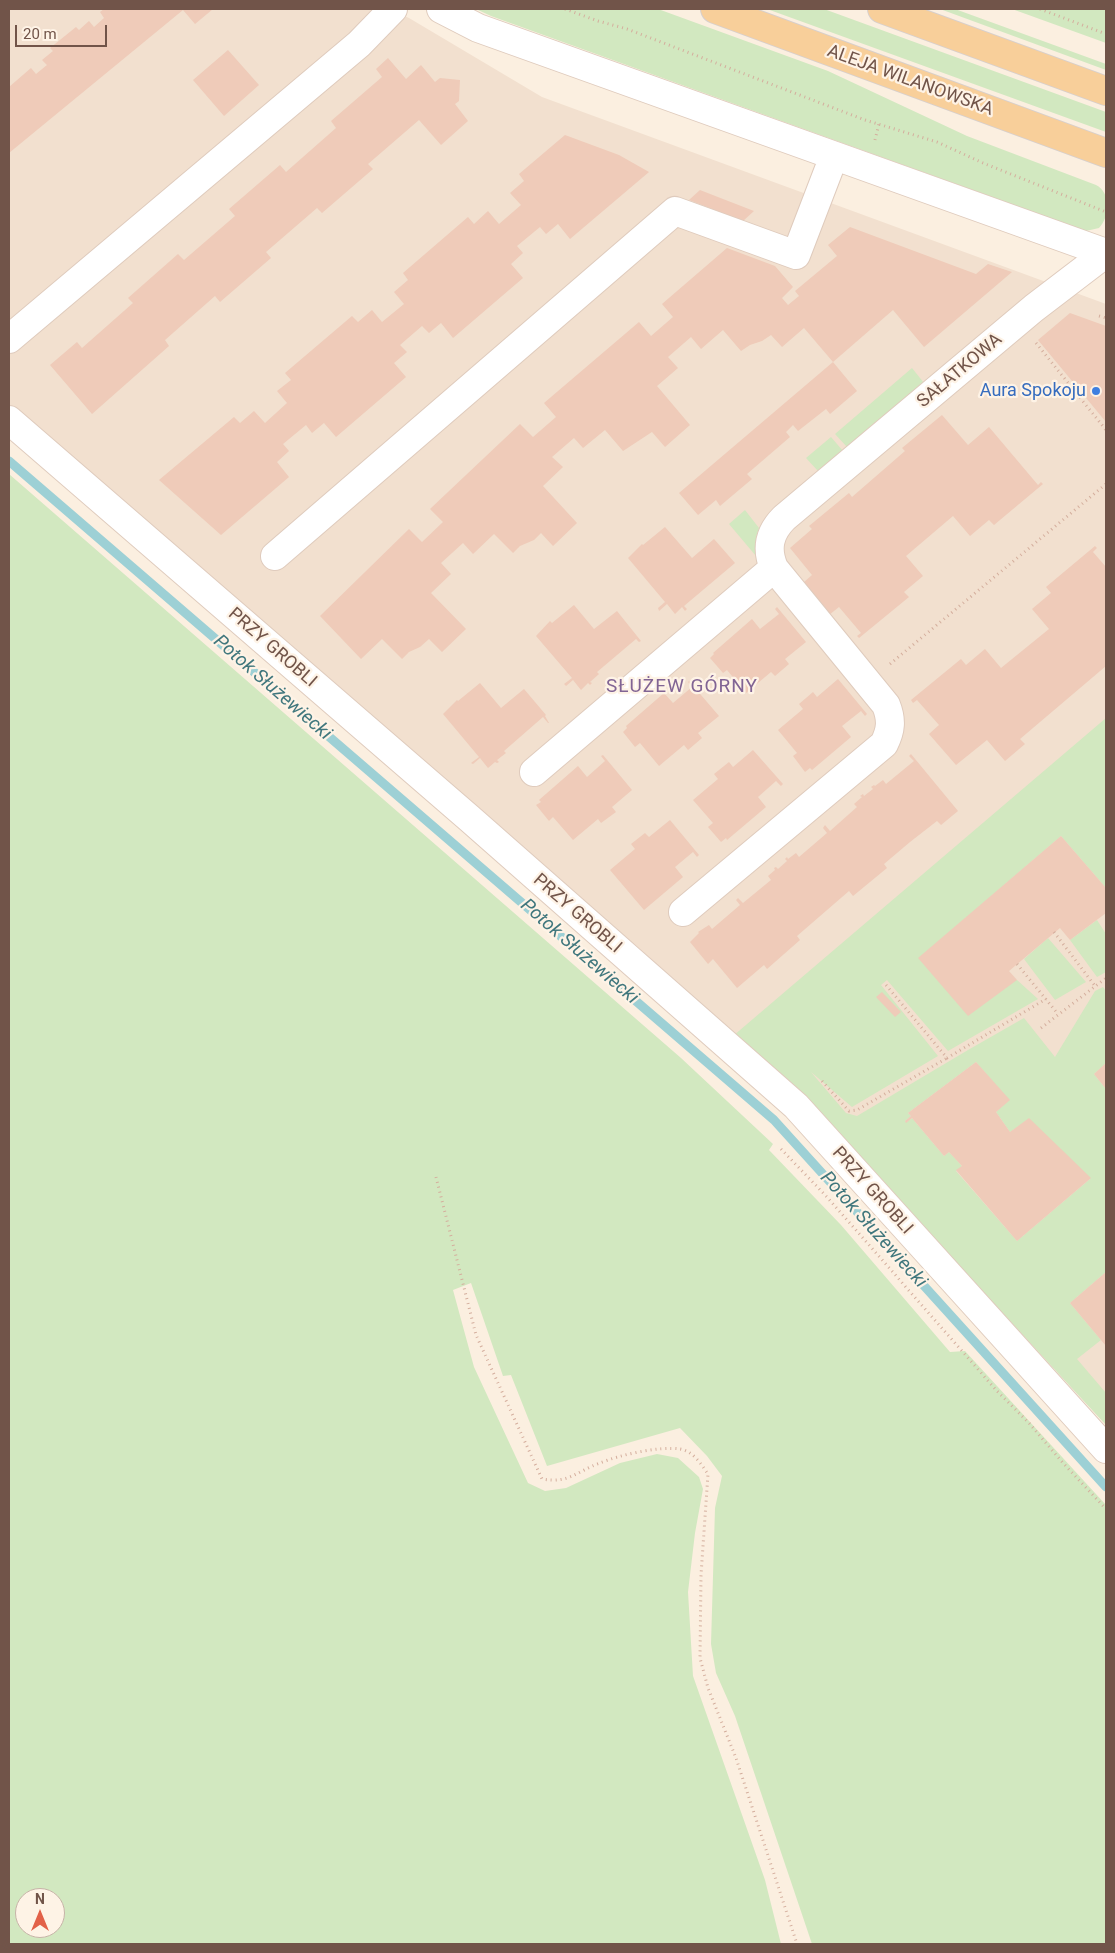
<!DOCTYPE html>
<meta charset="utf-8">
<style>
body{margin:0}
#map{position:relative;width:1115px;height:1953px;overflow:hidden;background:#fbefe0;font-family:Roboto,sans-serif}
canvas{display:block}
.frame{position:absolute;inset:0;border:10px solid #715449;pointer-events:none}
.north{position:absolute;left:15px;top:1888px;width:50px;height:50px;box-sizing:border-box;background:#fef3e6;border:1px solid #c6b3a7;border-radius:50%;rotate:0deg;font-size:14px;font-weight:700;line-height:20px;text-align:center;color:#715449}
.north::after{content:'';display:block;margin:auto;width:18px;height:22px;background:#e26148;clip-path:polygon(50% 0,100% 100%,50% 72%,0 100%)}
.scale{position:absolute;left:15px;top:25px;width:92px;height:22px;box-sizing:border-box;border:2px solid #715449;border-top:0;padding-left:6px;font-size:15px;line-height:18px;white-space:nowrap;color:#715449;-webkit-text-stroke:4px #fef3e6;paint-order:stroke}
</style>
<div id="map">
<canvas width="1115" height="1953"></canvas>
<div class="frame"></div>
<div class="north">N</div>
<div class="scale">20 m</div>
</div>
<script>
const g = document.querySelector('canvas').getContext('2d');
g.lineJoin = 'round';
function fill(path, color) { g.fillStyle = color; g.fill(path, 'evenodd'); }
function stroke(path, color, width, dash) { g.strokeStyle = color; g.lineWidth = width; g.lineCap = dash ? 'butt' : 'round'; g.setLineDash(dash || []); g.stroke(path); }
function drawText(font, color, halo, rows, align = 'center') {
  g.font = font + ' Roboto,sans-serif'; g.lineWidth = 4.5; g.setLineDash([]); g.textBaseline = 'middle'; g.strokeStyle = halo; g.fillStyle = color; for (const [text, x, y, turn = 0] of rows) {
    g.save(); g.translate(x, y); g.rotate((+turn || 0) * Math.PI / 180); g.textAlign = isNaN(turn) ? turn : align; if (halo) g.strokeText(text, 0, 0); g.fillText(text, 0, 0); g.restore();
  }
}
fill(new Path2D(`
 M9 9H389L409 18 542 97 1106 304V1425L985 1294 733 1036 639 948 9 410Z`), '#f2e0cf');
fill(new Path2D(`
 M476 9H658L828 71 967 136 1096 185C1111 192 1110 217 1099 228L1086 231 491 16Z
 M767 9H824L1106 112V132Z
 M940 9H955L1106 64V70Z
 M1012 9H1106V43Z
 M912 368 924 383 847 447 835 434Z
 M831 437 843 451 818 471 806 458Z
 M9 474 681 1058 773 1144 769 1150 841 1225 950 1352 965 1351 1106 1505V1944H812L735 1716 716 1673 711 1644 715 1508 722 1476 707 1456 680 1428 547 1466 511 1375 503 1376 471 1283 453 1290 474 1367 528 1483 545 1491 566 1488 620 1463 657 1454 678 1458 699 1477 703 1489 695 1533 688 1592 693 1676 765 1880 781 1944H9ZM25 1898H55V1928H25Z
 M745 510 759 528 756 537V556L729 524Z
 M1106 718V888L1061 836 919 958 1017 980 1038 999 948 1051 887 980 881 985 938 1056 852 1107 811 1072 846 1113 857 1116 968 1050 1024 1018 1055 1057 1095 991 1103 987 1106 991V1063L1094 1074 1106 1089V1272L1070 1303 1101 1340 1077 1359 1106 1393V1425L985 1294 733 1036ZM976 1062 1009 1100 996 1112 1010 1132 1029 1119 1090 1179 1017 1241 956 1171 962 1166 949 1152 944 1156 912 1118 907 1122 905 1121 911 1116 908 1113Z
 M1097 920 1106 934V972L1097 977 1070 940Z
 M1048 938 1086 982 1055 1000 1024 959Z`), '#d2e8c0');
stroke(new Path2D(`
 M9 461 774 1120 1106 1487`), '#9dd0d5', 9);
fill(new Path2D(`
 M104 9H213L195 24 183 10 9 153V87L31 68 36 74 47 65 42 60 53 51 50 48 76 27 79 30 89 21 94 27 104 18 100 12Z
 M228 50 259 85 224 116 193 80Z
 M388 58 406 79 421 65 435 82 440 78 460 80 459 101 455 104 468 121 441 145 419 120 368 164 373 169 322 213 317 208 266 252 271 258 220 302 215 296 165 340 169 346 92 414 50 365 77 342 82 348 133 303 128 298 178 254 184 260 235 216 229 209 280 165 286 172 336 128 331 121 382 77 376 69Z
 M565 135 619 155 649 172 570 239 558 224 546 234 540 227 517 246 523 253 511 264 523 278 453 338 441 323 429 333 422 326 400 345 407 352 394 363 406 377 336 437 324 423 312 433 306 425 283 444 289 451 277 462 289 477 221 535 159 480 234 417 240 423 254 411 265 423 287 403 277 391 291 380 285 373 352 316 358 322 372 310 382 322 404 304 394 292 408 280 403 273 468 217 474 224 488 211 499 224 521 205 510 193 524 181 519 174Z
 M700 190 723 199 754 211 743 221 689 200Z
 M850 227 976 274 988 264 1012 272 924 347 893 310 833 362 804 328 782 347 771 335 762 341 750 345 741 351 723 330 701 349 691 337 668 357 678 368 657 386 690 425 665 447 652 432 623 451 605 430 583 448 574 438 552 457 563 467 543 486 577 523 553 546 541 533 534 540 520 546 513 553 494 534 473 554 463 543 441 563 451 574 431 593 466 629 442 652 429 639 420 647 409 652 402 659 382 639 361 659 320 616 409 529 422 542 443 522 430 509 520 424 533 437 556 417 544 403 639 322 651 336 673 317 662 304 727 248 775 266 793 287 782 298 788 305 799 296 795 291 837 256 828 245Z
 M1070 313 1106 326V422L1038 340Z
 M833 362 857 391 830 414 826 409 798 431 793 425 786 432 790 437 747 474 752 479 720 506 716 500 698 515 679 493Z
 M942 415 968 445 989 427 1038 485 1041 482 1043 484 994 525 989 520 970 536 953 516 906 556 923 576 904 592 909 597 859 638 857 636 861 633 839 607 829 615 803 583 812 575 790 548 812 529 809 526 849 493 852 497 905 451 902 448Z
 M665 527 692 558 714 539 735 563 684 606 687 609 685 611 682 607 675 614 667 604 659 611 658 608 665 602 628 558 642 544 643 545Z
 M1095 546 1097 548 1093 552 1106 567V666L1020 739 1025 744 1005 761 987 740 956 765 929 734 939 725 917 700 913 703 911 700 961 659 966 665 985 649 1001 668 1049 629 1032 609 1051 593 1046 587Z
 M574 605 594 629 617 611 641 641 639 642 636 639 597 672 599 674 590 682 592 683 590 685 588 683 581 690 573 680 566 686 564 684 572 678 536 636 550 621 552 623Z
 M777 607 806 642 785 659 789 664 775 676 771 672 746 693 727 670 723 673 710 658 714 654 713 653 752 619 760 629 779 614 775 609Z
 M838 679 867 714 865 716 861 711 842 726 851 737 812 770 810 768 805 772 793 756 797 753 778 730 803 709 799 704 813 692 817 697Z
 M689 681 719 716 698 733 702 738 688 750 684 745 659 766 640 743 635 747 623 732 627 728 626 726 664 693 673 703 692 687 688 682Z
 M480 683 501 708 524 689 546 715 545 716 549 723H548L543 717 504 751 506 753 497 760 499 762 497 763 495 762 488 768 480 758 473 764 471 763 479 757 443 714 457 700 458 701Z
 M753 750 783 784 781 786 776 781 758 797 766 807 727 840 726 838 721 842 708 827 713 823 693 800 718 779 714 774 729 762 733 767Z
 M911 754 958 811 941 825 937 821 910 842 884 864 887 868 853 896 849 891 797 936 800 940 767 969 764 965 737 988 713 959 708 964 690 942 699 933 698 932 709 925 712 929 740 905 736 900 738 898 743 903 771 880 768 876 775 870 774 868 776 867 778 869 787 861 785 859 787 857 788 859 796 853 799 857 827 833 823 828 825 825 830 831 857 807 854 804 862 797 860 796 863 794 864 796 873 789 871 787 874 785 875 786 883 780 886 784 914 761 909 756Z
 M603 755 632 790 612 807 616 812 601 823 598 819 573 840 553 817 549 821 536 805 541 802 539 800 578 766 587 777 605 761 601 756Z
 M670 820 699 855 697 857 693 852 675 867 683 877 644 910 610 870 635 849 631 844 645 833 649 837Z
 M1061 836 1106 888V913L1070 940 1060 928 1009 971 1017 980 968 1016 918 958Z
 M882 992 901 1012 895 1017 876 997Z
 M976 1062 1010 1100 996 1112 1010 1132 1029 1118 1091 1178 1017 1241 956 1170 962 1166 949 1152 944 1156 912 1118 906 1123 905 1121 911 1116 908 1113Z
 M1106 1063V1089L1094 1074Z
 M1106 1272V1346L1070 1303Z`), '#efcbb9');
const minor = new Path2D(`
 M441 9 478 28 1106 253
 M9 339 359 44 393 9
 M9 420 469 818 796 1106 1106 1449
 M275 556 675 211 796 255 834 156
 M534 772 774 568C766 549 769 533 784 518L1034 308 1106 253
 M683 912 884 744C891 730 892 720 886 705L774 568`);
const major = new Path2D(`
 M715 9 1106 153
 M882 9 1106 91`);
stroke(minor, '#dfcbbd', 30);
stroke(major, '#d7cfcc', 30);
stroke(new Path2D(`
 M565 9 598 21 627 29 865 120 937 142 983 163 1106 212
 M1040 9 1106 34
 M875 140 879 124
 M1099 316 1106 318
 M1036 343 1106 430
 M890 664 1106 484
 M1054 932 1095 986
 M1017 964 1058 1014
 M886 985 947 1058 1046 999
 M1041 1028 1106 978
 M822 1081 849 1111 857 1110 947 1058
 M781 1149 827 1197 997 1391 1029 1423 1063 1463 1106 1509
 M436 1177 476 1335 542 1479C569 1484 577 1471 600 1463 619 1455 659 1446 680 1449 693 1451 701 1464 708 1474L701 1575 700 1658 708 1688 736 1758 797 1944`), '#d4ae9d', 3, [1, 4]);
stroke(minor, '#fff', 28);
stroke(major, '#f8cf9a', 28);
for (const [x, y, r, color] of [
 [1096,391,5,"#3f7fe0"]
]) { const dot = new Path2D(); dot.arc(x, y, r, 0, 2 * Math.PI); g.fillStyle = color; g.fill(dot); stroke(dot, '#fef3e6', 2); }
drawText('18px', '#715449', '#fef3e6', [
 ["ALEJA WILANOWSKA",910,81,20],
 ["SAŁATKOWA",960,371,-40],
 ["PRZY GROBLI",272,648,41],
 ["PRZY GROBLI",577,914,41],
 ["PRZY GROBLI",872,1191,48]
]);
drawText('18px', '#366cbe', '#fef3e6', [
 ["Aura Spokoju",1086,391]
], 'right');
g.letterSpacing = '1px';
drawText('19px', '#816494', '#fef3e6', [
 ["SŁUŻEW GÓRNY",682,687]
]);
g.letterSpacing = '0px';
drawText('italic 19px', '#40777d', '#fef3e6', [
 ["Potok Służewiecki",272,688,41],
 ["Potok Służewiecki",579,952,41],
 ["Potok Służewiecki",873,1230,48]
]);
</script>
